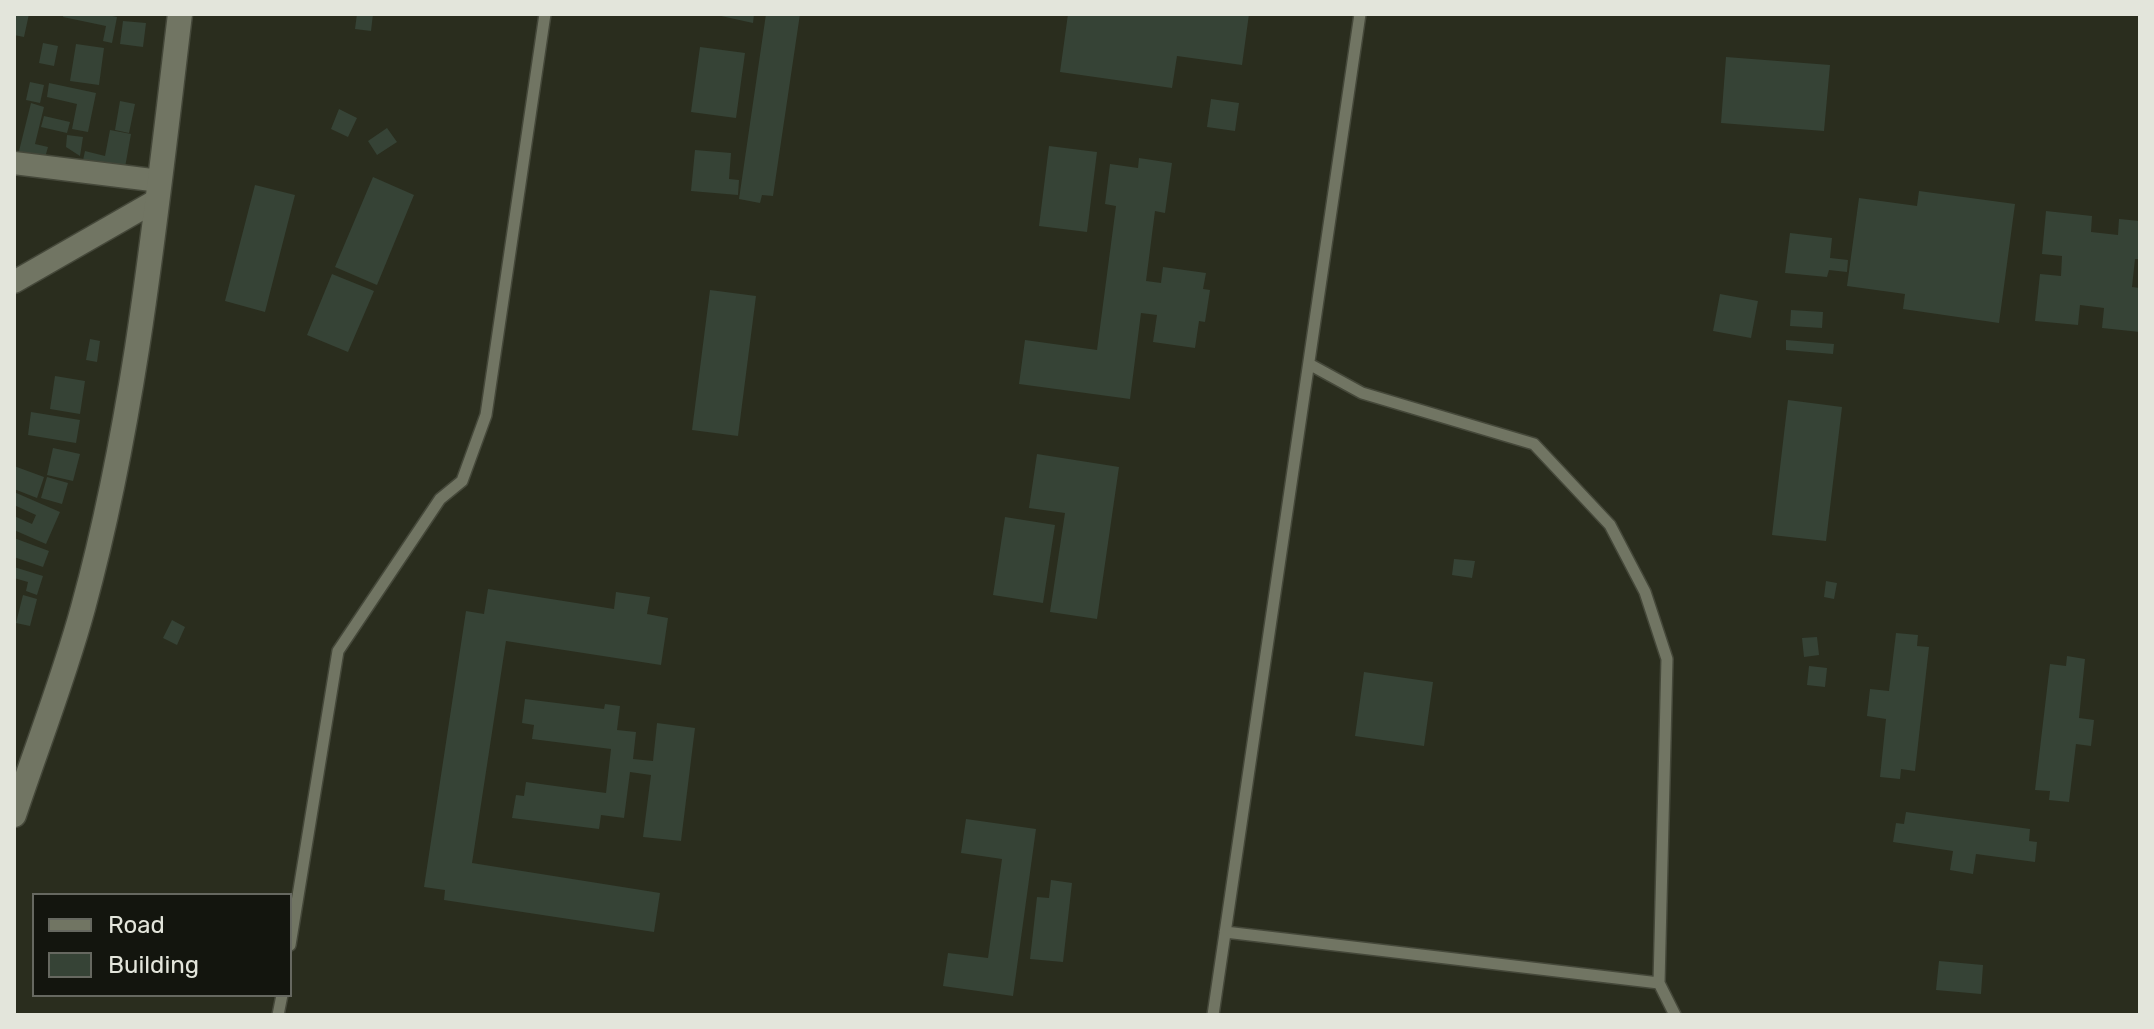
<!DOCTYPE html>
<style>
body{margin:0}
#map{position:relative;width:2154px;height:1029px;overflow:hidden;background:#2a2d1e;font-family:Rubik,sans-serif}
canvas{display:block}
.frame{position:absolute;inset:0;border:16px solid #e3e5db;pointer-events:none}
.legend{position:absolute;left:32px;top:893px;width:260px;height:104px;box-sizing:border-box;background:#13150e;border:2px solid #666860;margin:0;padding:10px 14px;list-style:none;font-size:24px;color:#e3e5db}
.legend li{display:flex;align-items:center;gap:16px;height:40px}
.legend b{width:40px;border:2px solid #666860}
</style>
<div id="map">
<canvas width="2154" height="1029"></canvas>
<div class="frame"></div>
<ul class="legend">
<li><b style="height:10px;background:#717563"></b>Road</li>
<li><b style="height:22px;background:#364336"></b>Building</li>
</ul>
</div>
<script>
const g = document.querySelector('canvas').getContext('2d');
g.lineJoin = 'round';
function fill(path, color) { g.fillStyle = color; g.fill(path, 'evenodd'); }
function stroke(path, color, width, dash) { g.strokeStyle = color; g.lineWidth = width; g.lineCap = dash ? 'butt' : 'round'; g.setLineDash(dash || []); g.stroke(path); }
fill(new Path2D(`
 M14 14H29L24 37 14 35Z
 M64 14H103L117 17 112 43 103 41 106 26 63 17Z
 M357 14H373L371 31 355 29Z
 M712 14H754L753 23Z
 M766 14H800L773 196 762 195 760 203 739 199Z
 M1068 14H1249L1242 65 1177 56 1172 88 1060 72Z
 M123 21 146 23 143 47 120 44Z
 M43 43 58 46 54 66 39 63Z
 M76 44 104 48 99 85 70 81Z
 M700 47 745 53 736 118 691 112Z
 M1726 57 1830 65 1824 131 1721 123Z
 M30 82 44 85 40 103 26 100Z
 M49 83 96 93 88 132 72 129 77 104 47 97Z
 M1211 99 1239 103 1235 131 1207 127Z
 M120 101 135 104 129 133 115 130Z
 M31 103 44 107 35 144 48 147 44 161 18 155Z
 M339 109 357 118 348 137 331 129Z
 M44 116 70 122 67 133 41 127Z
 M387 128 397 142 377 155 368 141Z
 M110 130 131 134 124 173 82 165 85 151 105 156Z
 M67 135 83 137 80 156 66 147Z
 M1049 146 1097 152 1087 232 1039 226Z
 M695 150 731 153 729 179 739 180 738 195 691 191Z
 M1139 158 1172 163 1165 213 1155 211 1146 281 1161 283 1163 267 1206 273 1203 289 1210 290 1205 322 1199 321 1195 348 1153 342 1157 315 1141 313 1130 399 1019 384 1025 340 1097 350 1116 206 1105 204 1110 164 1138 168Z
 M373 177 414 195 377 285 335 267Z
 M255 185 295 195 265 312 225 301Z
 M1919 191 2015 204 1999 323 1903 309 1905 294 1847 286 1859 198 1917 206Z
 M2046 211 2092 216 2091 232 2118 235 2119 219 2140 221V259H2135L2132 287 2140 288V332L2102 328 2104 308 2080 305 2078 325 2035 321 2040 274 2061 276 2062 256 2042 254Z
 M1790 233 1832 238 1830 258 1848 260 1847 272 1829 270 1827 277 1785 273Z
 M332 274 374 291 348 352 307 335Z
 M710 290 756 296 738 436 692 430Z
 M1720 294 1758 301 1751 338 1713 331Z
 M1791 310 1823 312 1822 328 1790 326Z
 M90 339 100 341 97 362 86 360Z
 M1786 340 1834 344 1833 354 1786 350Z
 M55 376 85 381 80 414 50 409Z
 M1788 400 1842 407 1826 541 1772 535Z
 M31 412 80 420 76 443 28 435Z
 M53 448 80 454 73 481 47 475Z
 M1037 454 1119 467 1097 619 1050 612 1065 513 1029 508Z
 M14 466 44 477 37 498 14 489Z
 M47 477 68 483 62 504 41 498Z
 M14 492 60 512 46 544 14 530V516L32 524 36 515 14 505Z
 M1005 517 1055 525 1043 603 993 595Z
 M14 538 49 551 43 567 14 557Z
 M1454 559 1475 561 1472 578 1452 575Z
 M14 567 43 576 37 595 26 591 28 582 14 578Z
 M1826 581 1837 583 1834 599 1824 597Z
 M488 589 614 609 616 592 650 597 647 614 668 618 661 665 506 641 472 863 660 893 654 932 444 900 445 890 424 887 466 611 484 614Z
 M23 595 37 599 30 626 16 623Z
 M172 620 185 627 177 645 163 638Z
 M1896 633 1918 635 1917 646 1929 647 1915 771 1901 769 1900 779 1880 777 1886 719 1867 716 1870 689 1889 691Z
 M1817 637 1819 655 1804 657 1802 638Z
 M2067 656 2085 659 2079 718 2094 720 2091 746 2076 744 2069 802 2049 800 2050 791 2035 790 2050 664 2066 666Z
 M1809 666 1827 668 1825 687 1807 685Z
 M1364 672 1433 682 1424 746 1355 736Z
 M525 699 604 709 605 704 620 706 617 730 636 732 633 759 653 761 657 723 695 728 681 841 643 837 651 775 630 772 624 818 601 815 599 829 512 818 516 795 524 796 526 782 606 793 611 749 532 739 534 725 522 723Z
 M1906 812 2030 829 2029 841 2037 842 2035 862 1976 854 1973 874 1950 870 1953 851 1893 842 1896 823 1904 824Z
 M966 819 1036 829 1013 996 943 986 948 953 988 958 1002 859 961 853Z
 M1051 880 1072 883 1063 962 1030 959 1037 897 1049 898Z
 M1939 961 1983 965 1981 994 1936 990Z`), '#364336');
const service = new Path2D(`
 M1309 364 1362 393 1534 444 1610 525 1645 592 1667 659 1659 983 1675 1015
 M1225 932 1659 983
 M290 945 338 651 440 499 462 481 486 415 545 14
 M278 1015 282 995
 M1213 1015 1360 14`);
const minor = new Path2D(`
 M14 163 160 181
 M14 282 157 200`);
const secondary = new Path2D(`
 M14 815C37 746 64 678 83 608 136 415 156 212 180 14`);
stroke(service, '#45483a', 14);
stroke(minor, '#45483a', 25);
stroke(secondary, '#45483a', 27);
stroke(service, '#717563', 11);
stroke(minor, '#717563', 22);
stroke(secondary, '#717563', 24);
</script>
